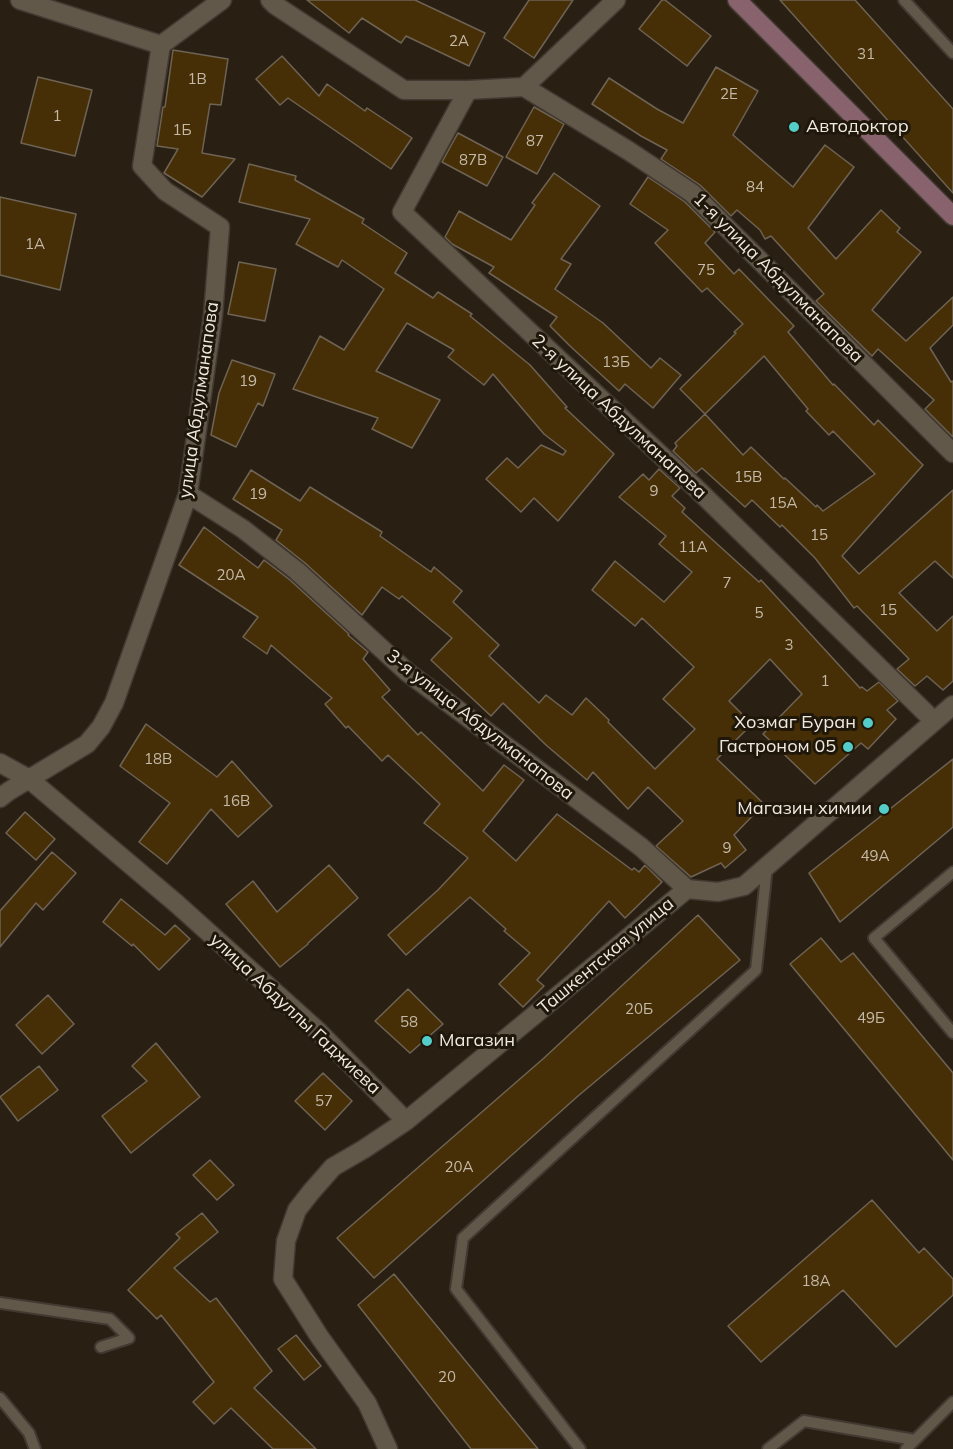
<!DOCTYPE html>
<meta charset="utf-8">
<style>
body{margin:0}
canvas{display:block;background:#292013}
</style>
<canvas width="953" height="1449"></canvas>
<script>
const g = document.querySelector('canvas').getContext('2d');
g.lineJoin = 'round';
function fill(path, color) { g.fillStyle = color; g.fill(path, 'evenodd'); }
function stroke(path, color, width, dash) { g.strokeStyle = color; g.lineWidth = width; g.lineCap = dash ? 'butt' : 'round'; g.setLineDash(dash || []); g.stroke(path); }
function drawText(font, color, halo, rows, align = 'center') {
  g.font = font + ' Mulish,sans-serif'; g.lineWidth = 6; g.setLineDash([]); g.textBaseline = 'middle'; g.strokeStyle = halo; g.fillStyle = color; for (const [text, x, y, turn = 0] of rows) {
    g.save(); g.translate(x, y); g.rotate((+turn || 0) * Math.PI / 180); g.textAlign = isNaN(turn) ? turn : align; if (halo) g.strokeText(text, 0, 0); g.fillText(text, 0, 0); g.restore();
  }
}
const building = new Path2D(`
 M307 0H415L485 33 469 66 406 36 401 43 362 18 349 33Z
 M529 0H573L534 58 504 38Z
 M662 0H665L711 36 687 66 639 29Z
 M780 0H855L953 109V193Z
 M173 50 228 59 221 105 210 104 202 153 235 159 202 197 164 173 178 149 157 146 163 107H165Z
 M282 56 319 96 327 84 365 111 367 108 412 138 391 169 288 98 280 105 256 79Z
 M716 67 758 91 733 135 793 187 825 145 854 167 808 228 836 259 881 210 900 228 897 232 921 252 872 310 906 341 953 297V325L930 348 951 382 953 381V437L925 409 934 400 878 349 872 356 816 301 824 294 771 236 765 239 760 230 737 210 731 216 700 185 661 159 667 150 641 136 592 104 609 78 657 109 683 123Z
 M38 77 92 90 75 156 21 143Z
 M534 107 564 124 537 174 506 157Z
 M458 133 503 157 487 186 442 162Z
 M249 164 296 176 295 180 364 219 362 223 407 253 395 273 433 298 438 292 472 314 470 316 530 365 567 407 565 408 614 454 558 521 534 498 521 512 486 479 507 458 518 468 541 445 563 455 566 451 544 434 493 374 484 385 448 357 454 350 407 323 376 371 440 400 412 448 372 429 378 418 293 389 320 336 344 350 384 289 342 260 338 267 296 244 310 219 239 202Z
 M554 173 600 206 561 259 571 264 555 289 603 323 651 368 660 358 681 375 653 408 625 384 619 391 570 346 550 326 557 317 489 273 494 267 452 244 445 237 459 211 511 240 535 205 532 203Z
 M648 177 685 202 715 232 705 243 734 274 739 269 794 326 788 332 833 385 834 384 874 425 878 420 923 465 842 556 859 574 953 490V578L935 561 899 593 937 631 953 616V681L943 690 927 676 915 686 897 669 909 659 857 606 854 608 815 558 782 525 780 527 752 500 745 507 702 468 696 473 673 451 677 446 675 443 705 414 680 389 736 333 734 332 743 324 707 288 702 292 655 243 668 230 630 204ZM764 356 808 409 806 411 829 435 833 431 875 474 823 511 817 505 816 507 785 478 784 479 751 447 743 455 705 414Z
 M0 197 76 214 60 290 0 275Z
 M239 262 276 269 265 321 228 314Z
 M232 360 275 374 263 406 258 403 236 447 211 435 219 393Z
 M659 469 680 488 672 496 685 508 682 512 759 582 761 580 860 688 862 687 867 691 879 682 898 701 887 710 896 719 868 749 861 743 815 784 763 734 802 694 770 659 729 701 752 724 717 759 764 804 734 835 746 850 725 868 721 863 691 877 656 846 683 821 648 787 628 809 593 772 587 780 546 745 503 703 491 716 431 660 452 638 402 596 399 599 382 587 362 615 305 563 276 540 282 530 233 499 251 470 300 501 310 487 382 532 380 536 431 572 434 567 462 591 453 602 499 645 489 656 539 703 546 695 572 715 586 698 609 720 608 722 655 769 695 729 663 699 694 667 642 618 635 626 592 590 615 561 664 602 692 572 659 544 666 536 619 497 643 474 649 480Z
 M204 527 258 568 264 560 290 580 349 634 348 635 368 652 363 659 390 690 382 697 418 735 421 732 483 791 504 765 524 780 483 831 516 861 557 814 632 870 634 868 639 872 645 865 662 882 625 918 609 901 537 980 544 986 523 1007 499 984 530 953 504 931 506 929 470 897 406 955 388 935 438 890 468 858 424 823 440 804 388 755 382 761 348 726 346 728 325 704 332 698 271 645 267 654 243 637 258 617 179 565Z
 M146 724 217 777 232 761 272 806 238 837 211 809 167 864 139 842 170 803 120 766Z
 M953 759V827L840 922 809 873Z
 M25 812 55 839 36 860 6 833Z
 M52 852 76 873 43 910 36 903 0 947V911Z
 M329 865 358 898 308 943V944L280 967 226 904 253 881 277 912Z
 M121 899 165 935 175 925 190 939 159 970 133 944 132 946 103 922Z
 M698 915 740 960 578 1096 374 1278 337 1238 544 1058Z
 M821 938 841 962 853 953 953 1073V1160L790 964Z
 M408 989 443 1024 410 1053 375 1021Z
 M48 995 74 1024 42 1054 16 1025Z
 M156 1043 200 1097 131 1153 102 1116 147 1081 132 1066Z
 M39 1066 58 1090 18 1121 0 1097Z
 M323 1073 352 1101 325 1130 295 1101Z
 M210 1160 234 1185 217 1200 193 1175Z
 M872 1200 919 1253 924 1248 953 1279V1295L896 1347 843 1290 761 1362 728 1326Z
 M202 1213 218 1232 174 1268 210 1302 216 1298 272 1371 254 1388 316 1449H273L231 1408 214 1424 193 1402 214 1382 161 1315 157 1319 128 1290 180 1238 176 1234Z
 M394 1274 538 1449H471L358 1305Z
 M296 1335 321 1366 304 1380 278 1349Z`);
fill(building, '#462f06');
stroke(building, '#6e6354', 1.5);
const lane = new Path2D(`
 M904 0 953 53
 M953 872 874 938 953 1033
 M0 1303 110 1319 129 1338 101 1347
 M0 1398 29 1433 35 1449
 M580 1449 456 1289 463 1238 756 970 767 867
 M768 1449 804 1421 915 1440
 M906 1449 953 1402`);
const street = new Path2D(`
 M20 0 161 45 222 0
 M270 0 275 5 404 90H468L524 87 616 0
 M524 87 629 151 692 193 953 453
 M468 90 402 212 698 490 934 721
 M188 494 243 529 297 571 407 672 641 847 687 889
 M0 763 29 779 177 904 319 1032 406 1121
 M0 798 9 791 87 744 101 727 114 703 188 494 213 315 220 227 165 191 142 166 161 45
 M388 1449 367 1403 319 1336 283 1279 286 1241 297 1210 311 1192 333 1167 364 1149 406 1121 687 889 718 892 744 886 953 705`);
const secondary = new Path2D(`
 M737 0 953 216`);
stroke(lane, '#423a32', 14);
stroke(street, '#423a32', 21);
stroke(secondary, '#423a32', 21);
stroke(lane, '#625849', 10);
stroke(street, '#625849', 18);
stroke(secondary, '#88626d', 18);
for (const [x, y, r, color] of [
 [794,127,6,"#54cdc9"],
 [868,723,6,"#54cdc9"],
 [848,747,6,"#54cdc9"],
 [884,809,6,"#54cdc9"],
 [427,1041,6,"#54cdc9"]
]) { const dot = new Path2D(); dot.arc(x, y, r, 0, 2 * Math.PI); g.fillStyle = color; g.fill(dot); stroke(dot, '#1f1709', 2); }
drawText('15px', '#c5baaa', null, [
 ["2А",459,41],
 ["31",866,54],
 ["1В",197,79],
 ["2Е",729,94],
 ["1",57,116],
 ["1Б",182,130],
 ["87",535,141],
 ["87В",473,160],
 ["84",755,187],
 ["1А",35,244],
 ["75",706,270],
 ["13Б",616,362],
 ["19",248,381],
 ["15В",748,477],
 ["9",654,491],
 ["19",258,494],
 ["15А",783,503],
 ["15",819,535],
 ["11А",693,547],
 ["20А",231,575],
 ["7",727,583],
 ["15",888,610],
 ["5",759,613],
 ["3",789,645],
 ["1",825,681],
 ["18В",158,759],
 ["16В",236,801],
 ["9",727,848],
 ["49А",875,856],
 ["20Б",639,1009],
 ["49Б",871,1018],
 ["58",409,1022],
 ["57",324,1101],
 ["20А",459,1167],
 ["18А",816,1281],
 ["20",447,1377]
]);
drawText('18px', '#efe9e0', '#1f1709', [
 ["Автодоктор",806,127,"left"],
 ["Хозмаг Буран",856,723],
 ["Гастроном 05",836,747],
 ["Магазин химии",872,809],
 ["Магазин",439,1041,"left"]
], 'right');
drawText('18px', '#efe9e0', '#1f1709', [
 ["1-я улица Абдулманапова",778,278,45],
 ["улица Абдулманапова",199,400,-82],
 ["2-я улица Абдулманапова",619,417,43],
 ["3-я улица Абдулманапова",480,725,38],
 ["Ташкентская улица",606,956,-40],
 ["улица Абдуллы Гаджиева",295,1014,43]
]);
</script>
